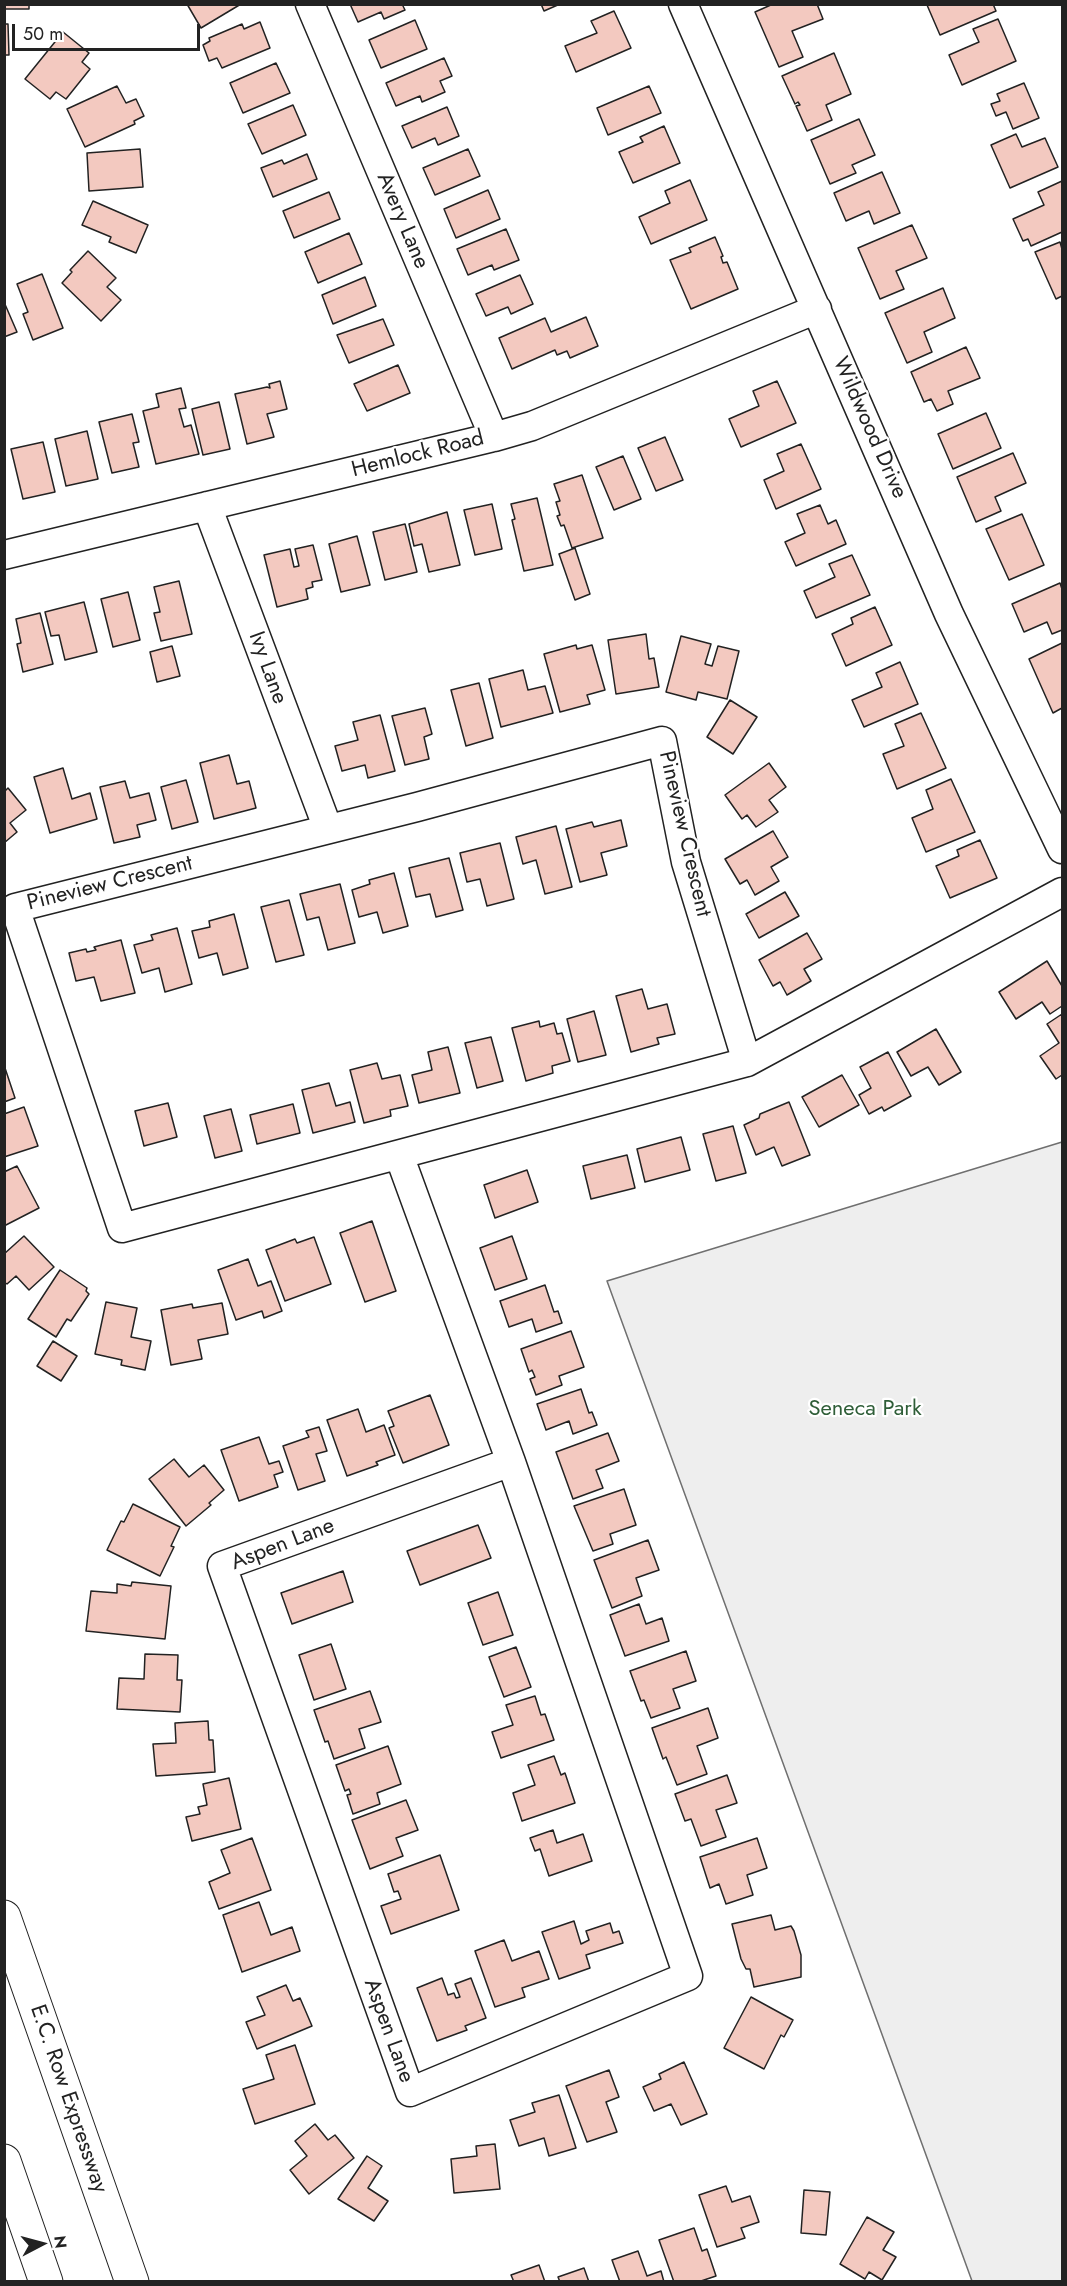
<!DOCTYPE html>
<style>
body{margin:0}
#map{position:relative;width:1067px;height:2286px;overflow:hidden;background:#fff;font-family:Jost,sans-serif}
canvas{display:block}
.frame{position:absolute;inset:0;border:6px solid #222;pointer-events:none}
.north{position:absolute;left:12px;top:2214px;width:60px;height:60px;-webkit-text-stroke:4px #fff;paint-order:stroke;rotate:84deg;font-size:16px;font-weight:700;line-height:24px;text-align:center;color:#222}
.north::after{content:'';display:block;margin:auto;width:21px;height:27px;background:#222;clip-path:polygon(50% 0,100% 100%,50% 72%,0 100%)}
.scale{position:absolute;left:12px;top:24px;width:188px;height:27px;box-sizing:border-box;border:3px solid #222;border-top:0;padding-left:8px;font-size:18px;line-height:21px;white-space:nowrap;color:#222;-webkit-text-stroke:4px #fff;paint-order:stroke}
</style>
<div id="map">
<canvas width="1067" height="2286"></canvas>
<div class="frame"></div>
<div class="north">N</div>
<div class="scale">50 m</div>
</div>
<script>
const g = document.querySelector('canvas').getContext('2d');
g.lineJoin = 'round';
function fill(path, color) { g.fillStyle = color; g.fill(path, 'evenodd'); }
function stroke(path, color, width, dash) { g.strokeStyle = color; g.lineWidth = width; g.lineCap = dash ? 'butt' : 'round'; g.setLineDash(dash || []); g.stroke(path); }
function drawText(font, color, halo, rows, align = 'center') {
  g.font = font + ' Jost,sans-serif'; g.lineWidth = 4.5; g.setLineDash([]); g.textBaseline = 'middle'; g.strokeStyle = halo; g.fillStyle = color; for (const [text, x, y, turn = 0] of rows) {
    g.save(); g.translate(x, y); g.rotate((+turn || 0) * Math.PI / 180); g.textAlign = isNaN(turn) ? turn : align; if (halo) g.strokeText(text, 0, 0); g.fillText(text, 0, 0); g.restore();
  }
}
const green = new Path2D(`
 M1062 1142V2281H972L607 1281Z`);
fill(green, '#eee');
stroke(green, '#6f6f6f', 1.5);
const building = new Path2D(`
 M4 4H29V9H4Z
 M187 4H241L201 28Z
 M350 4H402L405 10 384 19 381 12 358 22Z
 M541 4H560L544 11Z
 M773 4H817L823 19 792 31 803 57 779 67 755 12Z
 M929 4H993L996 11 940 35 927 5Z
 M614 11 631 48 576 72 565 46 597 33 591 21Z
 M998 19 1016 61 962 85 949 55 979 42 973 29Z
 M415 20 427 49 381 68 369 40Z
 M260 22 270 48 222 68 217 58 209 61 203 45 210 41 209 38 242 24 244 29Z
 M4 24H8L9 55H4Z
 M63 32 89 53 82 62 90 69 66 99 56 92 50 99 25 79Z
 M834 53 851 94 826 105 832 120 807 131 796 106 800 105 798 102 795 104 782 76Z
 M444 58 452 76 440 81 445 92 422 102 420 96 396 106 386 83Z
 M276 63 290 93 243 113 230 83Z
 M1024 83 1039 118 1013 129 1006 112 996 116 991 104 1000 101 997 94Z
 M117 86 126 103 136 99 144 116 134 121 135 124 85 147 67 109Z
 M649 86 661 113 608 135 597 108Z
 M293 105 306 135 262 154 248 124Z
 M447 107 459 136 438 145 435 138 412 148 402 126Z
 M859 119 875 155 852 165 856 173 830 184 811 140Z
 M664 126 680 163 633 183 619 152 643 142 640 137Z
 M1016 134 1022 147 1045 138 1058 167 1010 188 991 145Z
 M140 149 143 187 89 191 87 153Z
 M468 149 480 176 435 195 423 168Z
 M307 154 317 179 273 197 261 168 282 160 284 164Z
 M882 172 900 213 874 224 869 211 846 221 834 193Z
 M690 180 707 220 651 244 639 217 670 203 665 191Z
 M1062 181V232L1031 246 1028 239 1023 241 1013 219 1044 205 1038 192Z
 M488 190 500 219 456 238 444 209Z
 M329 192 340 219 294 238 283 211Z
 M93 201 148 225 136 253 109 242 111 237 82 225Z
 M912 225 927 258 896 271 904 289 880 299 858 248Z
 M506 229 519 260 494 270 492 265 468 275 457 249Z
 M349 233 362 264 318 283 305 252Z
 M715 237 723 256 721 257 723 263 727 262 738 289 691 309 670 260 691 252 689 248Z
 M1060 242 1062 249V296L1056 299 1035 252Z
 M88 251 116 278 107 287 121 300 101 321 62 283 72 272 70 270Z
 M42 274 63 328 33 340 23 314 28 312 17 284Z
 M520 275 533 304 511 314 508 307 486 316 476 294Z
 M365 277 376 306 333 324 322 295Z
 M943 288 955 318 924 332 932 352 907 363 885 313Z
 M4 302 17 332 4 337Z
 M586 317 598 346 570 358 567 351 557 355 555 350 512 369 499 338 545 318 551 332Z
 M383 319 394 345 349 363 337 335Z
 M966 347 980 378 948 391 953 404 937 411 931 399 924 402 911 372Z
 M398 365 410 393 367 411 354 384Z
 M280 381 287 409 267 414 274 437 247 444 235 394 267 387 270 388 269 384Z
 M777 381 796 423 741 447 729 419 759 406 753 391Z
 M181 388 186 408 179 409 184 427 191 425 199 454 156 464 143 411 159 407 156 394Z
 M219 402 230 449 203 455 192 409Z
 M986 413 1001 448 953 469 938 434Z
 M132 414 139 442 133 443 139 467 112 473 99 422Z
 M87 431 98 479 66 486 55 439Z
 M665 437 683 480 656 491 638 448Z
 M43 442 55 492 23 499 11 449Z
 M801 444 821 489 776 509 764 480 784 471 777 454Z
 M1013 453 1026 483 995 497 1001 511 976 522 957 477Z
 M623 456 641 499 614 510 596 467Z
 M582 475 603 538 572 548 564 525 561 526 557 516 560 515 556 502 560 501 554 484Z
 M537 498 553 565 524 571 512 520 515 519 511 504Z
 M492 504 502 549 475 555 464 510Z
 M820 505 828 524 836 520 846 544 796 566 785 542 805 533 797 514Z
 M447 512 460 565 429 572 422 544 414 546 409 524Z
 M1022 514 1044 565 1009 580 986 529Z
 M405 524 417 572 385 580 373 532Z
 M357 536 370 585 341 592 329 544Z
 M313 545 322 580 312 582 313 587 306 589 308 599 277 607 264 555 290 549 294 567 299 566 295 549Z
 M575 548 590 594 575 600 559 554Z
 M852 555 870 595 816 618 804 591 835 577 829 564Z
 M179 581 192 634 161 641 154 613 160 612 154 587Z
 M1060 583 1062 589V630L1052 634 1047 622 1024 632 1012 604Z
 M128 592 140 640 113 647 101 599Z
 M84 602 97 652 65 660 59 635 51 636 45 612Z
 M875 607 892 645 846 666 832 634 853 624 851 618Z
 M40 613 53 664 23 672 17 644 21 643 16 619Z
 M646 634 649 659 654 658 659 687 616 694 608 640Z
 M681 636 711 644 705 664 712 666 718 646 739 651 727 699 698 692 696 700 666 692Z
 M1062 643V708L1053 713 1029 659Z
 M576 645 577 649 592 645 605 690 587 695 590 704 560 712 544 654Z
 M172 646 180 676 157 682 150 652Z
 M900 662 918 704 864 727 852 700 882 687 876 673Z
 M523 670 528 690 545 686 553 713 501 727 489 679Z
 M479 683 493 738 466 746 451 690Z
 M730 700 757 717 733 754 707 737Z
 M425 708 432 734 424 737 429 759 405 765 392 716Z
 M921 713 946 768 897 789 883 754 904 746 895 724Z
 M380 715 395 771 368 778 365 765 342 771 335 746 358 740 353 722Z
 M229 755 237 784 249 781 256 808 214 819 200 763Z
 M769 763 786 787 769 800 778 812 756 827 747 815 742 819 725 795Z
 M63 768 72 799 90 793 97 819 50 833 34 777Z
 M951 779 975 832 926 852 912 818 933 809 926 790Z
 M186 780 198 822 172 829 161 787Z
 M125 781 130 798 149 793 156 820 137 825 140 837 114 843 100 787Z
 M8 788 26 810 10 823 17 832 4 843V792Z
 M621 820 627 846 601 853 607 875 580 882 566 829 592 822 594 827Z
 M556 826 572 887 545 894 536 860 523 864 516 837Z
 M773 831 788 857 771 867 779 881 755 895 747 880 740 884 725 859Z
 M980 840 997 878 950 898 936 866 959 856 957 850Z
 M500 843 514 899 487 906 480 879 467 882 460 853Z
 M449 858 463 910 436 917 430 894 416 897 409 868Z
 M394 873 408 926 383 933 377 912 359 917 352 890 370 884 369 880Z
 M340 884 355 943 328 950 319 917 307 920 300 894Z
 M785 892 799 916 759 938 746 914Z
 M289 900 304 955 276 962 261 907Z
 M234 914 248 968 223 975 217 953 199 958 192 931 210 927 209 921Z
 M177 928 192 984 165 992 159 968 142 973 134 945 153 940 151 935Z
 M807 933 822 959 804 969 811 981 787 995 780 982 773 986 759 960Z
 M121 940 135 993 101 1001 94 977 76 981 69 953 86 949 87 952 96 950 94 947Z
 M1047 961 1062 986V1006L1050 1014 1042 1002 1016 1019 999 992Z
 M642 989 648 1009 667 1004 675 1034 657 1038 659 1044 631 1052 616 996Z
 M594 1011 606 1055 578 1062 567 1019Z
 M1062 1014V1075L1056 1079 1040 1056 1059 1043 1047 1024Z
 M539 1021 540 1027 554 1023 557 1034 562 1033 570 1061 552 1066 553 1073 526 1081 512 1028Z
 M936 1029 961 1072 939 1085 928 1067 911 1076 897 1052Z
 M491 1037 503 1081 477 1088 465 1043Z
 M448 1047 460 1093 419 1103 412 1075 432 1070 428 1052Z
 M888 1052 911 1096 884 1111 882 1107 869 1114 859 1095 871 1088 860 1067Z
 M377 1063 382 1079 400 1075 408 1106 390 1110 391 1116 364 1123 350 1070Z
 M5 1068 15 1098 4 1102V1068Z
 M842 1075 859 1105 819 1127 802 1097Z
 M329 1083 336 1106 350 1102 355 1122 313 1133 302 1090Z
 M789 1102 810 1155 782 1166 774 1147 756 1155 744 1125 759 1118 760 1114Z
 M168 1103 177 1137 144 1146 135 1111Z
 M293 1104 300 1133 257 1144 250 1115Z
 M24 1107 38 1146 4 1157V1114Z
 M231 1109 242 1151 215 1158 204 1116Z
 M733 1126 746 1173 716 1181 703 1134Z
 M681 1137 690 1170 645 1182 637 1149Z
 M627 1155 635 1188 591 1199 583 1166Z
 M17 1166 39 1208 4 1226V1172Z
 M527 1170 538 1202 495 1218 484 1185Z
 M372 1221 396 1291 365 1302 340 1233Z
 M24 1236 54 1267 29 1290 16 1276 7 1284 4 1282V1254Z
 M512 1236 527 1279 495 1290 480 1248Z
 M314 1237 331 1284 285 1301 266 1250 295 1239 297 1243Z
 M248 1259 258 1286 271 1281 282 1311 264 1318 262 1311 236 1320 218 1270Z
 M60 1270 87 1288 86 1291 89 1294 71 1321 67 1319 56 1337 28 1319Z
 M545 1285 554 1312 558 1311 562 1323 536 1332 532 1319 509 1327 500 1301Z
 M106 1302 137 1308 131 1337 151 1341 145 1370 121 1365 122 1360 95 1354Z
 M222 1303 228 1334 198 1340 202 1359 171 1365 161 1310 192 1304 193 1308Z
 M571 1331 584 1367 559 1376 562 1385 536 1395 530 1379 535 1377 532 1370 529 1372 521 1349Z
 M53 1341 77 1356 61 1381 37 1366Z
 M581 1389 589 1413 592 1412 597 1425 573 1434 569 1421 546 1430 537 1404Z
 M430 1395 449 1445 403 1463 389 1428 394 1426 388 1411Z
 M358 1409 366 1432 384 1425 395 1455 376 1462 378 1465 347 1476 327 1420Z
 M319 1427 327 1451 316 1454 325 1481 298 1490 283 1446 309 1437 306 1431Z
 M608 1433 619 1461 596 1470 603 1488 573 1499 556 1452Z
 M259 1437 269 1464 279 1461 283 1472 274 1475 278 1487 239 1501 221 1450Z
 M174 1459 189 1477 204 1465 224 1490 209 1503 211 1505 186 1526 149 1479Z
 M624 1489 636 1525 610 1534 613 1544 593 1551 574 1506Z
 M133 1504 180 1527 171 1546 174 1547 160 1576 107 1550 121 1521 124 1522Z
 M478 1525 491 1558 420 1585 407 1551Z
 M648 1540 659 1570 636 1578 642 1596 612 1608 594 1560Z
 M343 1571 353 1602 292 1624 281 1593Z
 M132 1582 171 1586 165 1639 86 1631 91 1591 117 1593V1584L131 1586Z
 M498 1592 513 1635 483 1645 468 1603Z
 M639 1604 646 1624 662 1618 669 1641 625 1656 610 1615Z
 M331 1644 346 1689 314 1700 299 1655Z
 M516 1647 531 1687 504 1697 489 1657Z
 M686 1651 696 1681 673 1689 680 1708 651 1718 644 1700 641 1701 630 1671Z
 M145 1654 178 1655 177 1680H182L180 1712 117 1709 119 1678 144 1679Z
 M370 1691 381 1722 359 1729 365 1748 334 1759 328 1741 325 1742 314 1710Z
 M535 1696 541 1715 545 1714 554 1740 501 1758 492 1732 513 1725 506 1705Z
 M708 1708 718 1738 697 1746 707 1774 677 1785 666 1757 663 1759 652 1728Z
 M208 1721 209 1740H213L215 1772 156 1776 153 1744 176 1743 175 1723Z
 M388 1746 401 1784 377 1793 380 1804 353 1814 347 1795 351 1794 349 1789 345 1791 336 1765Z
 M554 1756 561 1775 565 1773 575 1803 522 1821 513 1793 535 1785 528 1765Z
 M727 1775 737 1803 716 1810 726 1837 701 1846 691 1819 685 1821 675 1794Z
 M229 1778 241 1829 192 1841 186 1817 200 1814 198 1807 207 1805 203 1784Z
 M406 1800 418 1830 396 1838 403 1856 370 1869 352 1820Z
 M553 1830 557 1843 583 1834 592 1861 549 1876 540 1849 535 1851 530 1838Z
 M252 1838 271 1890 219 1909 209 1882 230 1873 221 1850Z
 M757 1838 767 1868 747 1875 753 1895 726 1904 719 1884 710 1888 700 1857Z
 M440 1855 459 1910 391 1934 381 1906 401 1899 398 1891 394 1892 388 1874Z
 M259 1902 271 1935 292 1927 300 1951 242 1972 223 1915Z
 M771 1915 775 1930 791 1926 794 1931 801 1955V1977L754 1987 750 1969H746L741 1959 732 1924Z
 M574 1921 581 1944 589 1940 586 1931 610 1923 613 1933 619 1931 623 1943 586 1955 590 1968 559 1979 542 1932Z
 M504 1940 512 1961 539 1951 549 1979 522 1988 525 1997 495 2007 475 1951Z
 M442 1978 448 1995 454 1993 456 1998 460 1997 455 1984 471 1978 486 2018 465 2026 467 2030 437 2041 417 1988Z
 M286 1985 293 2001 300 1998 312 2026 257 2049 246 2022 265 2015 257 1997Z
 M751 1997 793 2020 784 2037 781 2035 764 2069 724 2048Z
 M295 2045 315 2104 255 2124 243 2089 274 2079 266 2055Z
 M684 2062 707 2114 681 2125 671 2104 654 2111 643 2087 661 2079 659 2074Z
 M609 2070 619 2097 606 2102 617 2132 587 2142 566 2086Z
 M559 2095 576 2148 549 2156 544 2138 519 2146 510 2120 535 2112 532 2103Z
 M315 2124 328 2140 335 2135 354 2158 309 2194 290 2170 307 2156 295 2141Z
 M495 2144 500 2189 454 2193 451 2159 477 2156 476 2146Z
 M367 2156 382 2166 368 2188 388 2201 374 2221 338 2199Z
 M726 2186 732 2202 750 2196 759 2222 741 2228 745 2238 717 2247 699 2195Z
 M804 2190 830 2192 826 2235 801 2233Z
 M867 2217 894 2232 883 2250 896 2257 882 2280 869 2272 865 2279 840 2264Z
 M694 2228 702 2251 707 2249 716 2276 698 2282H674L659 2240Z
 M638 2251 647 2276 661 2271 664 2282H620L612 2260Z
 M539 2265 545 2282H514L511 2275Z
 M584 2268 589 2282H560L558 2277Z`);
fill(building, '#f3c9c0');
stroke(building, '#222', 1.5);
const minor = new Path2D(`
 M310 4 494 437
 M683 4 949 614 1062 849
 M207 506 328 829
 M4 555 494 437 532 426 817 309
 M747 1062 686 862 662 741 417 807 15 908 122 1228 747 1062 1062 892
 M399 1155 511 1462 222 1566 410 2092 688 1976 511 1462`);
const highway = new Path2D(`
 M4 1917 132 2282
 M4 2161 46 2282`);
stroke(minor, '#222', 31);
stroke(highway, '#222', 35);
stroke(minor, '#fff', 28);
stroke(highway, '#fff', 33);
drawText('22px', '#222', '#fff', [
 ["Avery Lane",402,221,67],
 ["Wildwood Drive",869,428,66],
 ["Hemlock Road",418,455,-14],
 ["Ivy Lane",267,668,70],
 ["Pineview Crescent",684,834,77],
 ["Pineview Crescent",110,884,-14],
 ["Aspen Lane",283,1545,-21],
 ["Aspen Lane",388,2031,70],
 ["E.C. Row Expressway",68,2099,71]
]);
drawText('22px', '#2f5e38', '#fff', [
 ["Seneca Park",865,1410]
]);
</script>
